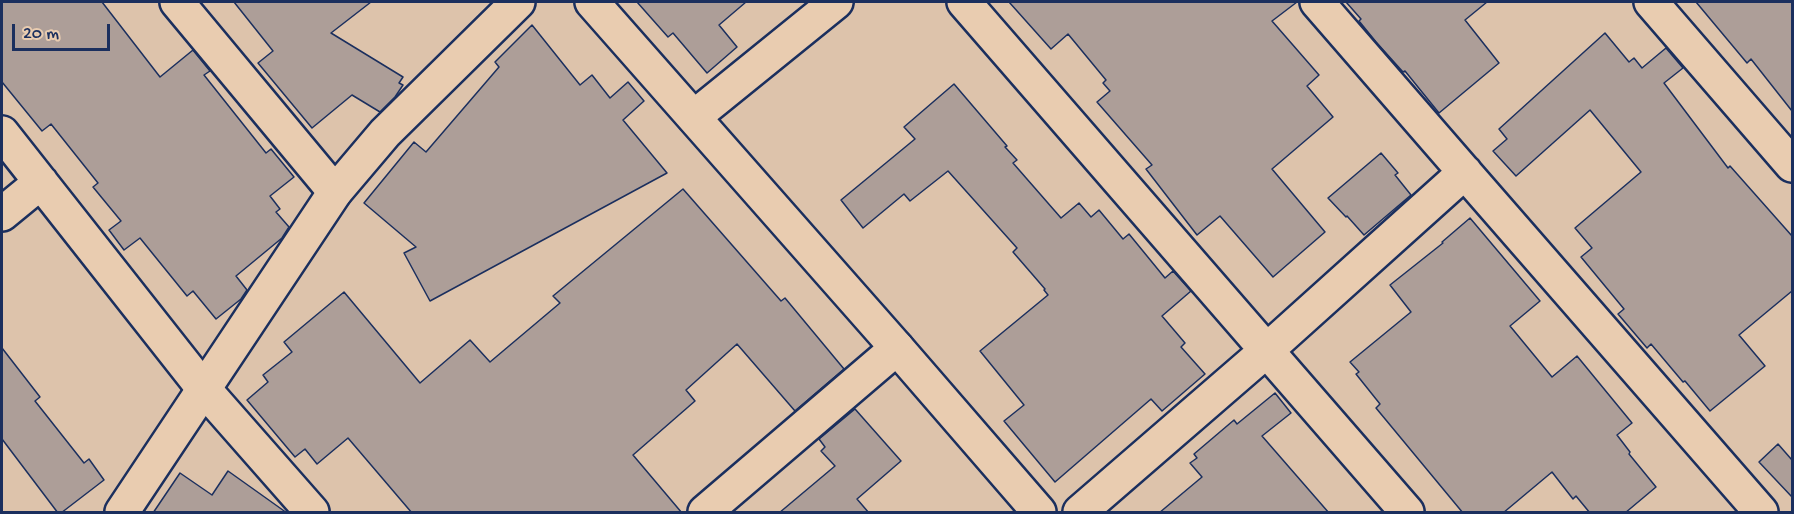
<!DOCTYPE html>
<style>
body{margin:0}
#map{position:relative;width:1794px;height:514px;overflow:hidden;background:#ddc3ab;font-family:"Gochi Hand",sans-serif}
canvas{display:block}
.frame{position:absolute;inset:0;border:3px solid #1b2f5e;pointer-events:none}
.scale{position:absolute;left:12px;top:24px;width:98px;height:27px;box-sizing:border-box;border:3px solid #1b2f5e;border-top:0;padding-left:8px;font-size:18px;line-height:21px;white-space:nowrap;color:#1b2f5e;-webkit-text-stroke:4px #e9ccb0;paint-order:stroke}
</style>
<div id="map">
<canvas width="1794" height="514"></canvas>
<div class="frame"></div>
<div class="scale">20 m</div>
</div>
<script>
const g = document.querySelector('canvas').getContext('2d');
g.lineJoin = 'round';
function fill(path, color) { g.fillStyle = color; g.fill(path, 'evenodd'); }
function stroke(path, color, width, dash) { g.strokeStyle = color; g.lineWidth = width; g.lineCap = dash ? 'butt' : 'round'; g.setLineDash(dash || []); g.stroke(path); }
const building = new Path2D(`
 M2 2H102L160 77 193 50 210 71 204 75 266 153 271 149 294 177 270 196 280 209 276 212 289 227 282 238 236 276 247 290 241 299 216 319 193 291 187 296 140 238 124 250 109 230 121 221 93 187 98 183 51 124 42 131 2 82Z
 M234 2H371L331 33 403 77 399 83 403 85 395 97 380 112 352 95 312 128 258 63 273 51Z
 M637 2H746L719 25 737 47 707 73 673 33 668 37Z
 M1009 2H1297L1272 21 1319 75 1307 86 1333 117 1272 169 1325 232 1273 277 1220 216 1197 235 1146 169 1152 165 1097 102 1110 91 1103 83 1106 80 1068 34 1051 49Z
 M1346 2H1487L1465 20 1499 63 1439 113 1405 71 1403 72 1376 42 1359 21 1361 19Z
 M1696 2H1792V111L1751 59 1747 63Z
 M532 25 580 85 592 75 610 98 628 82 644 101 623 120 667 173 430 301 404 253 416 247 364 203 414 142 426 152 499 67 495 62Z
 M1605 33 1629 62 1634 58 1642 68 1666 48 1683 68 1664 83 1728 168 1730 166 1792 236V291L1739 335 1765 366 1710 411 1685 381 1683 382 1651 344 1647 348 1618 314 1624 309 1581 257 1592 248 1575 228 1641 172 1590 110 1516 176 1493 151 1507 139 1499 129Z
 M954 84 1007 146 1005 147 1017 160 1013 163 1061 218 1079 203 1091 217 1099 210 1123 239 1129 234 1165 278 1173 271 1191 291 1162 316 1185 343 1181 347 1205 374 1162 411 1151 399 1055 482 1004 421 1024 405 980 351 1048 295 1044 290 1045 289 1013 252 1017 248 948 171 910 201 904 194 863 228 841 200 915 139 904 127Z
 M1381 153 1398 173 1395 175 1411 195 1364 235 1347 216 1346 217 1328 198Z
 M683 189 781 301 785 298 844 369 795 411 737 344 686 390 695 401 633 455 682 513H412L348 438 317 464 305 449 295 457 247 400 268 382 263 375 292 352 284 342 344 292 420 383 470 340 490 362 560 303 553 296Z
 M1470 218 1540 301 1510 326 1552 377 1577 356 1632 423 1617 435 1630 452 1629 454 1656 487 1625 513H1590L1576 496 1573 499 1552 472 1503 513H1463L1376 408 1380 404 1356 374 1359 372 1350 362 1411 312 1390 285 1443 243 1442 242Z
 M2 348 40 397 35 401 84 463 89 459 104 480 61 513H58L2 439Z
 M1275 393 1291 413 1262 436 1329 513H1159L1202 477 1190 463 1197 458 1194 454 1234 420 1237 424Z
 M855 409 901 461 857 499 869 513H779L835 466 821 451 825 447 819 439Z
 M1778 444 1792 460V497L1759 462Z
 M228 471 287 513H153L180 473 212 495Z`);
fill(building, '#ad9e98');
stroke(building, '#1b2f5e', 1.5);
const street = new Path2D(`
 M177 2 335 192
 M964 2 1407 512
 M1317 2C1465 172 1612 343 1761 512
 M1651 2 1792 165
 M694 117 836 2
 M2 133 203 388 312 512
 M2 214 41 182
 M705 512 897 348
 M1080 512 1266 351 1465 172`);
const secondary = new Path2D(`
 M592 2 897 348 1039 512
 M122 512 335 192 385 133 518 2`);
stroke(street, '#1b2f5e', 38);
stroke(secondary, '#1b2f5e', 38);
stroke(street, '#e9ccb0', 33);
stroke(secondary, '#e9ccb0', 33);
</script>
